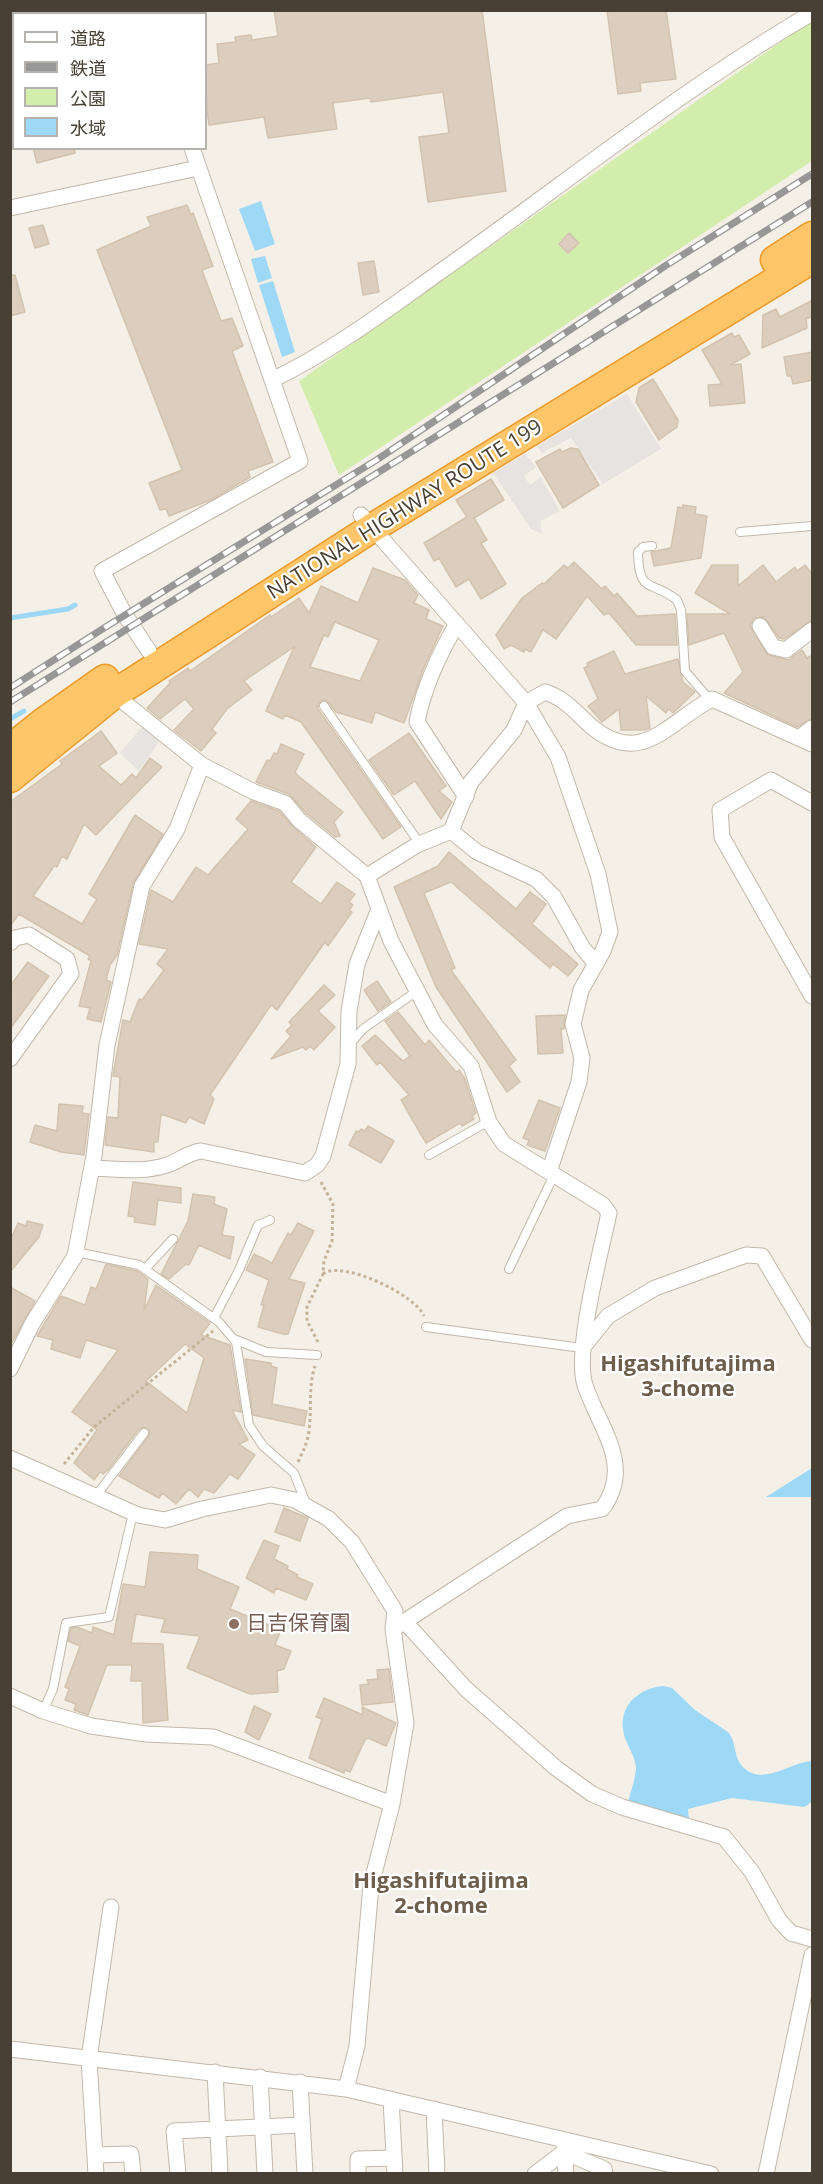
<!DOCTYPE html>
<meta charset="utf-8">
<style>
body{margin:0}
#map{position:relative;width:823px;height:2184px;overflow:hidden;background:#f5f0e7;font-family:"Open Sans","Noto Sans JP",sans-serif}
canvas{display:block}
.frame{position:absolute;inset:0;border:12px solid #494035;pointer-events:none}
.legend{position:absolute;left:12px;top:12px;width:195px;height:138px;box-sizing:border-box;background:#fff;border:2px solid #b6b3ae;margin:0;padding:8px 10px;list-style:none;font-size:18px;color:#494035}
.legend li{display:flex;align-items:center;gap:12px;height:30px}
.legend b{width:30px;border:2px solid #b6b3ae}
</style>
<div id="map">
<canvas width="823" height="2184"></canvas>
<div class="frame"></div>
<ul class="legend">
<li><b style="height:8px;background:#fff"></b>道路</li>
<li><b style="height:8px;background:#979797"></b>鉄道</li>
<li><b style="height:16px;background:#d3edac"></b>公園</li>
<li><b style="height:16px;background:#9ed8f7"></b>水域</li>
</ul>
</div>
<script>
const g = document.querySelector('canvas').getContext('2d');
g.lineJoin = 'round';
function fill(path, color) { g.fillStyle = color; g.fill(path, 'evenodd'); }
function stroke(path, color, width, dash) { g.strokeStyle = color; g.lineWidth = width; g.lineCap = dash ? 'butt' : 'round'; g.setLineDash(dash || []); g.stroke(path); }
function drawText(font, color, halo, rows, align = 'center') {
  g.font = font + ' "Open Sans","Noto Sans JP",sans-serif'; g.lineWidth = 4.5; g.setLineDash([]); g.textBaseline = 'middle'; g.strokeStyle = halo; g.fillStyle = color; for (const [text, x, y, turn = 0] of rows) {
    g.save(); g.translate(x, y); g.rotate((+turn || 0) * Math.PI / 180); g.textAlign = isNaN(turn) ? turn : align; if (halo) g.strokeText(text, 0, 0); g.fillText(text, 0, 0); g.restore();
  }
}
fill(new Path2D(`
 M812 20V161L339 475 299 381Z`), '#d3edac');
fill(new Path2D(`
 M627 394 661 449 603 484 571 438 542 453 537 446Z
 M525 454 536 467 524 476 530 485 541 477 560 511 540 521 542 534 531 529 493 473Z
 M143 726 160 741 139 771 120 753Z`), '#e6e3e0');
fill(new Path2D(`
 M261 201 275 244 255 251 239 209Z
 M265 256 272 278 258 283 251 259Z
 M273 281 295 352 282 357 259 285Z
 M812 1468V1497H766Z
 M663 1686 672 1688 695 1710 728 1732C737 1742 733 1756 742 1766 762 1788 789 1762 812 1761V1802L804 1807 732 1798 688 1809 689 1819 628 1802C631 1791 635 1780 636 1769 636 1755 624 1743 623 1729 620 1703 641 1688 663 1686Z`), '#9ed8f7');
stroke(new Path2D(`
 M10 618 68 609 75 605
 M10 719 24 711`), '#9ed8f7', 5);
const building = new Path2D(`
 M274 10H482L506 191 428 202 419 137 449 133 443 92 371 102 370 98 333 103 337 129 268 138 264 117 209 125 206 100V65L219 63 217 44 236 42 235 37 251 35 252 40 278 36Z
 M607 10H666L676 79 640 83 641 91 618 94Z
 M33 148H74L75 153 37 163Z
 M187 205 191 215 193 213 213 266 202 270 221 321 232 318 243 346 232 351 273 462 248 471 250 477 211 500 169 516 166 509 160 510 149 483 182 470 97 250 151 226 147 217Z
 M43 225 49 244 35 248 29 228Z
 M569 233 579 243 568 253 559 244Z
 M374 261 379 292 363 295 358 263Z
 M10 275H15L25 312 10 316Z
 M813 300V316L806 319 807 328 762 348 763 315 776 309 780 317Z
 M732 333 734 337 739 335 750 354 730 365 741 364 745 403 710 406 708 385 722 384 702 350Z
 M813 352V380L793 384 791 376H787L784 357Z
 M653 379 678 420 677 427 659 440 636 402 639 388Z
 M571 448 578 449 599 485 563 508 536 462 560 449 562 452Z
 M491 479 504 500 474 518 487 540 481 543 506 584 481 599 469 579 456 587 439 558 434 561 424 543 467 517 456 500Z
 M683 505 696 507 695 514 707 516 701 558 654 566 651 552 671 548 678 507 683 508Z
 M574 562 602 589 605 586 614 596 617 593 637 616 675 614 677 645H636L609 613 604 615 587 596 556 639 543 630 531 652 525 649 524 652 511 645 504 649 496 635 522 598 542 583 544 584 564 565 568 568Z
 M712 565H738V586L763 565 776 582 795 567 797 571 805 565 813 575V620L784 639 779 638 764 617 754 618 750 626 768 655 788 660 802 650 807 658 813 655V718L797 727 724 693 743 672 724 633 689 645 687 614H730L695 593Z
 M373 568 405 580 418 595 414 603 429 610 426 619 443 626 424 667 404 723 375 712 372 723 336 712 326 700 321 701 318 707 316 706 401 827 383 839 301 722 285 715 283 719 266 711 294 647 244 681 252 690 227 709 212 729 216 733 201 751 174 730 194 709 185 699 160 719 147 708 170 683 169 681 188 668 190 671 270 615 271 617 299 598 309 613 321 586 358 603ZM335 622 379 640 360 681 310 667 324 635 328 637Z
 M614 651 625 674 678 659 683 682 695 692 673 713 668 709 666 713 646 696 650 728 644 730H621L619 709 602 722 588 706 598 699 584 668 588 666 587 663Z
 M101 731 117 753 99 766 121 785 132 774 136 778 150 758 162 767 96 835 84 824 67 859 62 856 57 867 55 865 33 896 82 924 97 899 89 894 135 815 163 834 133 884 117 955 110 965 106 980 111 982 101 1022 87 1019 90 1008 79 1006 91 961 88 959 90 956 19 914 10 926V802L62 764 60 761Z
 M409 733 446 786 439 791 452 802 441 819 415 781 394 795 369 760Z
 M281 744 304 754 295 772 297 775 343 812 334 822 340 836 335 837 306 813 289 794 256 782 267 760 270 761 274 753 277 754Z
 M251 801 279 811 293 827 316 847 291 882 321 904 337 882 355 894 349 902 353 905 349 910 352 912 328 946 325 942 277 1010 271 1005 210 1095 214 1099 204 1124 189 1117 186 1123 161 1114 158 1142H154V1152L105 1145 108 1117 118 1118 120 1077 113 1076 123 1020 130 1022 139 999 142 1000 164 970 157 964 168 949 139 944 151 890 173 902 196 867 208 875 248 829 236 819Z
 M449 852 516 909 530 892 546 904 532 924 578 964 568 976 553 964 550 968 451 882 424 893 455 968 451 970 516 1060 509 1066 520 1082 507 1092 436 987 394 887 438 866Z
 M28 962 49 976 10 1029V986Z
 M377 981 391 1002 378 1011 364 990Z
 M324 985 335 995 318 1011 335 1027 314 1050 310 1046 306 1050 303 1047 271 1059 291 1036 286 1031 292 1025 289 1022Z
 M398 1012 425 1045 429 1040 456 1072 459 1070 465 1079 476 1113 472 1116 474 1119 462 1126 460 1123 426 1143 401 1100 409 1095 380 1062 377 1065 362 1046 375 1035 403 1061 410 1056 385 1021Z
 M565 1015 564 1029H561L563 1053 538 1054 536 1016Z
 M539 1100 560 1108 545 1151 527 1145 529 1140 523 1138Z
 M59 1104 83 1106 82 1113 89 1114 84 1155 61 1152 30 1142 35 1125 57 1131Z
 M368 1126 394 1141 381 1163 349 1145 356 1131 359 1132 361 1129 365 1131Z
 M133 1182 181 1188V1203L158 1200 155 1225 134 1222 135 1217 128 1216Z
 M193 1194 215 1197 214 1204 227 1209 222 1235 234 1237 230 1259 199 1245 189 1265 186 1264 169 1279 161 1274 188 1221Z
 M27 1221 43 1225 39 1237 10 1272V1241L18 1223 26 1226Z
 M298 1223 314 1231 289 1279 305 1283 288 1334H283L258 1327 264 1305H261L269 1280 246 1270 254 1254 272 1263 288 1233 291 1235Z
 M106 1264 137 1271 148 1279 144 1310 156 1285 210 1323 201 1335 230 1345 241 1412 232 1410 248 1440 239 1444 255 1455 238 1479 230 1474 214 1493 204 1489 198 1497 189 1489 176 1504 162 1493 159 1498 119 1476 149 1436 150 1431 145 1427 139 1429 108 1470 103 1474 100 1472 94 1480 74 1463 97 1430 72 1412 118 1350 86 1340 80 1358 51 1349 53 1340 37 1336 61 1296 85 1305 91 1287 96 1289ZM185 1344 204 1358 187 1413 146 1381Z
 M10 1287 35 1301 10 1346Z
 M245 1359 271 1363V1366L277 1368 272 1404 307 1411 304 1426 253 1415Z
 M284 1508 308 1518 300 1541 275 1532Z
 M264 1540 279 1546 274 1559 288 1566 287 1569 298 1575 297 1577 313 1584 306 1600 276 1588 274 1593 246 1578Z
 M150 1552 198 1555 197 1569 239 1587 230 1609 281 1630 275 1645 291 1651 284 1669 277 1671 278 1692 250 1694 187 1668 200 1636 161 1632 165 1619 136 1614 131 1643 163 1644 168 1720 143 1723 142 1681H131L132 1665H107L88 1715 74 1710 76 1704 65 1700 69 1689 65 1687 80 1646 68 1641 71 1628 77 1627 92 1633 93 1627 114 1635 123 1584 145 1587Z
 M389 1669 393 1702 362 1705 360 1685 369 1684 367 1680 378 1679 377 1670Z
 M324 1698 363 1715 362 1707 396 1723 386 1746 368 1738 365 1740 350 1772 345 1770 344 1773 309 1758 322 1719 316 1717Z
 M254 1706 271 1714 259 1740 245 1732Z`);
fill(building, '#dbcebf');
stroke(building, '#d3c3ae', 1.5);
const lane = new Path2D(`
 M740 532 812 526
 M652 546 643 547 638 552C639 595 650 579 677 600L681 610 685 671 710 700
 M324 706 420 844
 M350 1044 363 1029 417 991
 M429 1155 489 1121
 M76 1252 139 1265 219 1322 236 1342 249 1425 263 1446 294 1473 307 1506
 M145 1269 173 1239
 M509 1269 554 1175
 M214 1318 239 1270 258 1225 270 1220
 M426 1327 582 1348
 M234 1339 266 1352 317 1355
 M95 1497 144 1433
 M43 1711 53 1689 66 1623 109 1617 133 1513`);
const street = new Path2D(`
 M151 10 152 14
 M10 208 198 168
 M274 379C332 351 385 311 437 274 562 186 680 90 812 13
 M361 515 526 703 558 757 598 874 610 932 603 951 581 990 573 1024 582 1058 579 1082 549 1172
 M457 624C440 652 423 689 417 722L466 797
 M760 626 773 647 786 650 812 630
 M149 651 125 615 102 571 300 461 192 148
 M110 691 202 765 254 792 285 803 299 820 367 876 391 941 435 1025 471 1066 489 1122 504 1144 603 1205 609 1213C601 1252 574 1351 585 1385 598 1426 635 1465 602 1509L567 1516 393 1629
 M799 738 812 728
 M812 803 771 780 720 810 722 837 812 996
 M451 831 477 852 536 879 554 897 582 947 596 964
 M367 876 417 845 451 831 471 782 514 730 526 703 545 692C565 698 576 713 592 727 642 768 669 721 712 699L812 744
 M10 943 15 938 29 935 67 959 71 974 10 1059
 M92 1168C117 1169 143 1173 167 1165 179 1161 187 1153 201 1151L305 1173 317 1165 323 1156 348 1064 349 1011 357 964 379 909
 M584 1346 608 1316 655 1288 746 1255 762 1256 812 1340
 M10 1369 32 1324 75 1256 94 1156 107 1045 142 886 177 829 202 765
 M10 1458 138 1515 165 1520 202 1509 271 1495 295 1500 329 1519 352 1542 395 1611 393 1629 406 1723 392 1804 371 1885 357 2046 346 2089
 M405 1622 466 1689 556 1768 592 1794 622 1807 724 1837 752 1872 779 1920 791 1933 812 1939
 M10 1696 43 1711 91 1726 146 1734 213 1737 392 1804
 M10 2049 346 2089 711 2174
 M215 2072 220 2174
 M260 2077 265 2174
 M300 2082 305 2174
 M391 2099 395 2174
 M434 2109 437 2174
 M564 2145 566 2174
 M95 2155 131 2154 133 2174
 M96 2174 89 2059 111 1907
 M178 2174 174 2131 302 2125
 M358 2174V2159L394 2158
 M535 2174 564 2152 604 2169 605 2174
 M766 2174 812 1955`);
const highway = new Path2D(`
 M775 260 812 236
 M10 749 44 722 105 679
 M10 778 114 694 372 528 812 259`);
stroke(lane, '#c2b8a9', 10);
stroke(street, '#c2b8a9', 17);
stroke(highway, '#ec9a2a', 31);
stroke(new Path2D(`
 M323 1274C341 1259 416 1295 424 1316
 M318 1342 307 1321V1307L323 1274 324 1261 332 1241 333 1204 321 1182
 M298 1462C303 1451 308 1442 309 1430 312 1408 308 1387 315 1366
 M64 1464 94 1427 213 1331`), '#c5b399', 3, [3, 3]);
stroke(lane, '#fff', 8);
stroke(street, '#fff', 15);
stroke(highway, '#ffc569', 28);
const rail = new Path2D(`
 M10 688 104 628 378 459 665 266 812 174
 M10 702 812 202`);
stroke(rail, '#979797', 7);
stroke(rail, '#fff', 4.5, [14]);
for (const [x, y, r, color] of [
 [234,1624,6,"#8d6e63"]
]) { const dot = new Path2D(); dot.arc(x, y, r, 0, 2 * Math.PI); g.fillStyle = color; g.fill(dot); stroke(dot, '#fff', 2); }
drawText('21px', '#494035', '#fff', [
 ["NATIONAL HIGHWAY ROUTE 199",405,510,-32]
]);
drawText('21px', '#785e54', '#fff', [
 ["日吉保育園",246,1624]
], 'left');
drawText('bold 22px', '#6d5e4b', '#fff', [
 ["Higashifutajima",688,1365],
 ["3-chome",688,1390],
 ["Higashifutajima",441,1882],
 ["2-chome",441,1907]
]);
</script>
